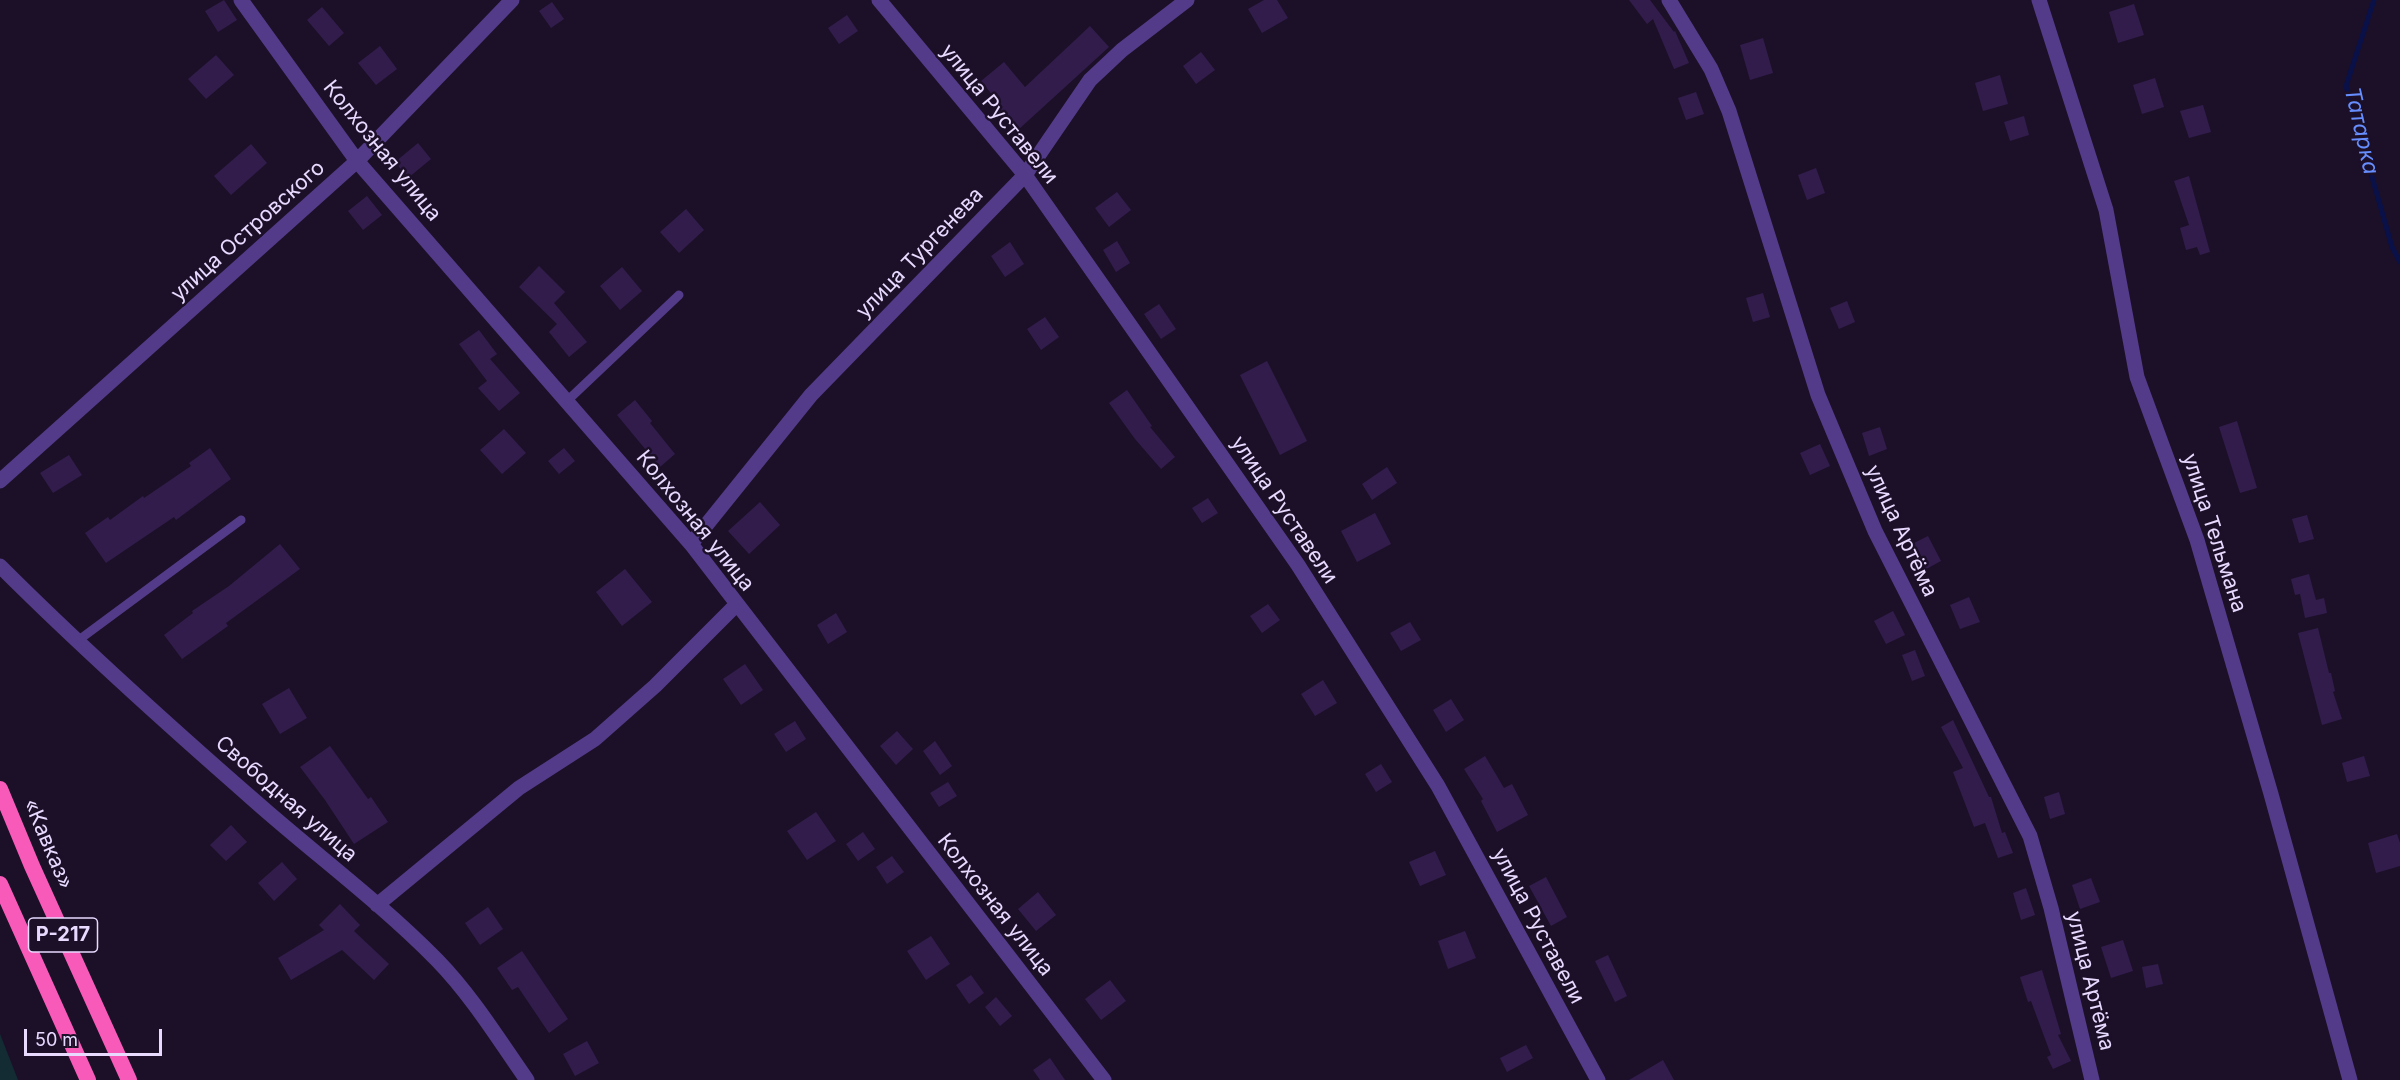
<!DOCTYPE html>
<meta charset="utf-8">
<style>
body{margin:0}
#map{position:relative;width:2400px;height:1080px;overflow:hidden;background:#1c1029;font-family:Inter,sans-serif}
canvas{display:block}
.scale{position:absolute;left:24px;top:1029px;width:138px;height:27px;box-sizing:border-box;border:3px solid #e8d9ff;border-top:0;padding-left:8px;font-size:18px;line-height:21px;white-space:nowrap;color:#e8d9ff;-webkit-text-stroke:4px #1c1029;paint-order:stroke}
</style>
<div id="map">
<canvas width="2400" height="1080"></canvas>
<div class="scale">50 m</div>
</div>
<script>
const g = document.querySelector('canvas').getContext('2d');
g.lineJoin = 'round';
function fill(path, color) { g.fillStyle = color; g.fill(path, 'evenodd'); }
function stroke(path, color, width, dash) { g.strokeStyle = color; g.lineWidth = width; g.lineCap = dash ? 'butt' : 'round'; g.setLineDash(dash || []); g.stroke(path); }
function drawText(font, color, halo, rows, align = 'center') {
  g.font = font + ' Inter,sans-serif'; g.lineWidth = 5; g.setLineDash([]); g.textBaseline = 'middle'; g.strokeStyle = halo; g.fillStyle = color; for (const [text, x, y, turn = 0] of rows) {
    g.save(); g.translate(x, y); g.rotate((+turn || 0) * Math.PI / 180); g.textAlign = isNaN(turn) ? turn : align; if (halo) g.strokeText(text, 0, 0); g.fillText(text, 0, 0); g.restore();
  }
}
fill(new Path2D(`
 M0 1034 18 1080H0Z`), '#132c34');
stroke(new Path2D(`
 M2374 0 2346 86 2392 247 2400 262`), '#0a1048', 5);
fill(new Path2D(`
 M224 0 237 20 218 32 205 11Z
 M1264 0H1277L1288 18 1262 33 1248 9Z
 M1629 0H1650L1674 32 1675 31 1689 63 1674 69 1653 19 1647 24Z
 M552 2 564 19 551 28 539 11Z
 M2134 4 2144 35 2118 43 2109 12Z
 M322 7 344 33 329 46 307 20Z
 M847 15 858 31 839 44 828 28Z
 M1090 26 1109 47 1018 130 999 110 1002 107 981 81 1004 62 1025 87Z
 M1763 38 1773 73 1750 80 1740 45Z
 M380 46 397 69 376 85 358 63Z
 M1201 52 1215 70 1196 84 1183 66Z
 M216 55 234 75 206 99 188 79Z
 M2000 75 2008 104 1983 111 1975 83Z
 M2155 78 2164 107 2142 114 2133 85Z
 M1696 92 1704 114 1686 120 1678 98Z
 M2203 105 2211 132 2189 138 2180 111Z
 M2024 116 2029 135 2010 141 2004 122Z
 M418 143 431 159 408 178 395 162Z
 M251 144 267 163 231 195 214 176Z
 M1816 168 1825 193 1807 200 1798 175Z
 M2189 176 2210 252 2200 255 2197 247 2186 250 2180 228 2189 225 2174 181Z
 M1117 192 1131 210 1109 227 1095 208Z
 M367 196 382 215 363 230 348 211Z
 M686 209 704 230 679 253 660 232Z
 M1117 241 1130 263 1116 272 1103 250Z
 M1010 242 1024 264 1005 277 991 256Z
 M539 266 565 292 554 303 587 342 569 357 549 332 557 324 519 287Z
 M622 267 642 291 620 310 600 286Z
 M1763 293 1770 317 1753 322 1746 298Z
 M1847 301 1855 322 1839 329 1830 308Z
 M1159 304 1176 329 1161 339 1144 314Z
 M1045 317 1059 337 1041 350 1027 329Z
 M479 330 497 354 490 359 520 393 499 411 478 388 487 381 459 344Z
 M1267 361 1307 441 1280 455 1240 375Z
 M1127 390 1152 426 1150 427 1175 457 1161 469 1135 439 1109 403Z
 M635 400 652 421 650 423 675 454 660 467 617 415Z
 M2237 421 2257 488 2240 493 2219 427Z
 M1880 427 1887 449 1869 456 1862 433Z
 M504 429 526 453 502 474 480 450Z
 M1820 444 1830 466 1810 475 1800 453Z
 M210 448 231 479 176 520 174 517 106 563 85 533 108 517 110 520 143 496 144 498 191 466 189 463Z
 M564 448 575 461 559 474 548 461Z
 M69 455 82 475 53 493 40 473Z
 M1387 467 1397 483 1372 500 1362 484Z
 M1208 498 1218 513 1202 523 1192 508Z
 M760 502 780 525 749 554 728 531Z
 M1375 513 1391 544 1357 562 1341 531Z
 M2307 515 2314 539 2299 543 2292 519Z
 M1928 536 1941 561 1919 573 1906 547Z
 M280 544 300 569 226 623 228 626 182 659 164 635 193 613 192 611 229 586Z
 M625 569 652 602 622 626 596 592Z
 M2309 574 2316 600 2324 598 2327 613 2305 618 2300 594 2295 595 2291 579Z
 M1969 597 1980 622 1960 629 1950 605Z
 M1268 604 1280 620 1262 633 1250 616Z
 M1893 611 1905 635 1886 644 1874 621Z
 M836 613 847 632 828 644 817 625Z
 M1410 622 1421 640 1401 651 1390 633Z
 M2318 628 2329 673H2331L2335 691 2333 692 2342 719 2322 725 2298 633Z
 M1915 650 1925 676 1912 681 1902 655Z
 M745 664 763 690 741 705 723 679Z
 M1323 680 1337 703 1315 716 1301 694Z
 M289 688 307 718 280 734 262 704Z
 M1451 699 1464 720 1446 732 1433 710Z
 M1953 720 1989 797H1991L2002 833 2005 832 2013 853 1998 858 1985 823 1974 827 1953 772 1963 768 1941 727Z
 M795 721 806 739 786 752 774 734Z
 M897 731 913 749 896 765 880 746Z
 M935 741 952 766 940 775 923 751Z
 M330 746 368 799 371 797 388 822 354 844 325 800 300 767Z
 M1485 756 1504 788 1512 784 1528 815 1497 832 1481 801 1483 799 1464 769Z
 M2364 756 2370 776 2347 782 2342 763Z
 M1381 764 1392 782 1376 792 1365 774Z
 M948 782 957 796 939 807 930 793Z
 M2059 792 2065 814 2050 819 2044 797Z
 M816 812 836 841 807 860 787 831Z
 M231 825 247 842 226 861 210 845Z
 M863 832 875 849 858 861 846 844Z
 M2397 834 2400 843V866L2376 873 2368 843Z
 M1435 851 1446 875 1420 886 1409 862Z
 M892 856 904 872 887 884 876 867Z
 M282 862 297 879 274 901 258 883Z
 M1546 877 1567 917 1551 926 1529 886Z
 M2091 878 2100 902 2080 909 2072 885Z
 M2026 888 2035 915 2021 920 2013 893Z
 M1038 892 1056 915 1036 931 1018 909Z
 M340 904 360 925 354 931 389 964 374 980 342 950 291 980 278 958 324 930 319 925Z
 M488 907 503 929 480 945 465 923Z
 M1465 931 1476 958 1448 969 1438 941Z
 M931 936 950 964 926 980 907 951Z
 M2123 940 2133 971 2111 978 2101 947Z
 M522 951 568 1019 549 1033 518 987 512 990 497 968Z
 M1608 955 1627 996 1615 1002 1595 961Z
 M2158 964 2163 984 2146 988 2142 967Z
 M2042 970 2061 1034 2058 1035 2071 1061 2053 1069 2047 1057 2051 1055 2031 1001 2028 1002 2020 977Z
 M971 975 984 993 969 1004 956 985Z
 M1110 980 1126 1001 1101 1020 1085 999Z
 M996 997 1012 1016 1000 1026 985 1007Z
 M587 1041 599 1063 575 1076 563 1054Z
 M1526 1045 1533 1058 1507 1072 1500 1058Z
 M1050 1058 1065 1080H1040L1033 1070Z
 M1663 1060 1674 1080H1629Z`), '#321c4b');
stroke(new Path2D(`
 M567 401 679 295
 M76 642 241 520`), '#543b89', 9);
stroke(new Path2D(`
 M241 0 357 161 691 544 1104 1080
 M879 0 1025 175 1298 565 1438 786 1598 1080
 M1669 0 1711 69 1729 111 1818 395 1875 531 2030 836 2051 908 2092 1080
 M2039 0 2106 210 2137 377 2197 540 2271 794 2350 1080
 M0 481 357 161 512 0
 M691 544 811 395 1025 175 1090 80 1122 50 1187 0
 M0 566C82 648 169 726 256 802 316 855 381 903 437 960 472 996 499 1040 527 1080
 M377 905 519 788 595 739 655 686 737 604`), '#543b89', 15);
stroke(new Path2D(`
 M0 789 32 866 129 1080
 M0 884 88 1080`), '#f85aba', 16);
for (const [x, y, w] of [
 [63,935,69]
]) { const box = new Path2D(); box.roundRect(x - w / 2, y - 17, w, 34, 4.5); g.fillStyle = '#1c1029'; g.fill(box); stroke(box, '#e8d9ff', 1.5); }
drawText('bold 20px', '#e8d9ff', null, [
 ["Р-217",63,935]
]);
drawText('21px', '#e8d9ff', '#1c1029', [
 ["улица Руставели",999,114,51],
 ["Колхозная улица",382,151,51],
 ["улица Островского",248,231,-42],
 ["улица Тургенева",920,253,-46],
 ["улица Руставели",1284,510,56],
 ["Колхозная улица",695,521,51],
 ["улица Артёма",1901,531,65],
 ["улица Тельмана",2214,533,72],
 ["Свободная улица",286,799,41],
 ["«Кавказ»",48,844,67],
 ["Колхозная улица",995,905,52],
 ["улица Руставели",1538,926,62],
 ["улица Артёма",2090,981,76]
]);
drawText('italic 22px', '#678eff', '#1c1029', [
 ["Татарка",2361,131,77]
]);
</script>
